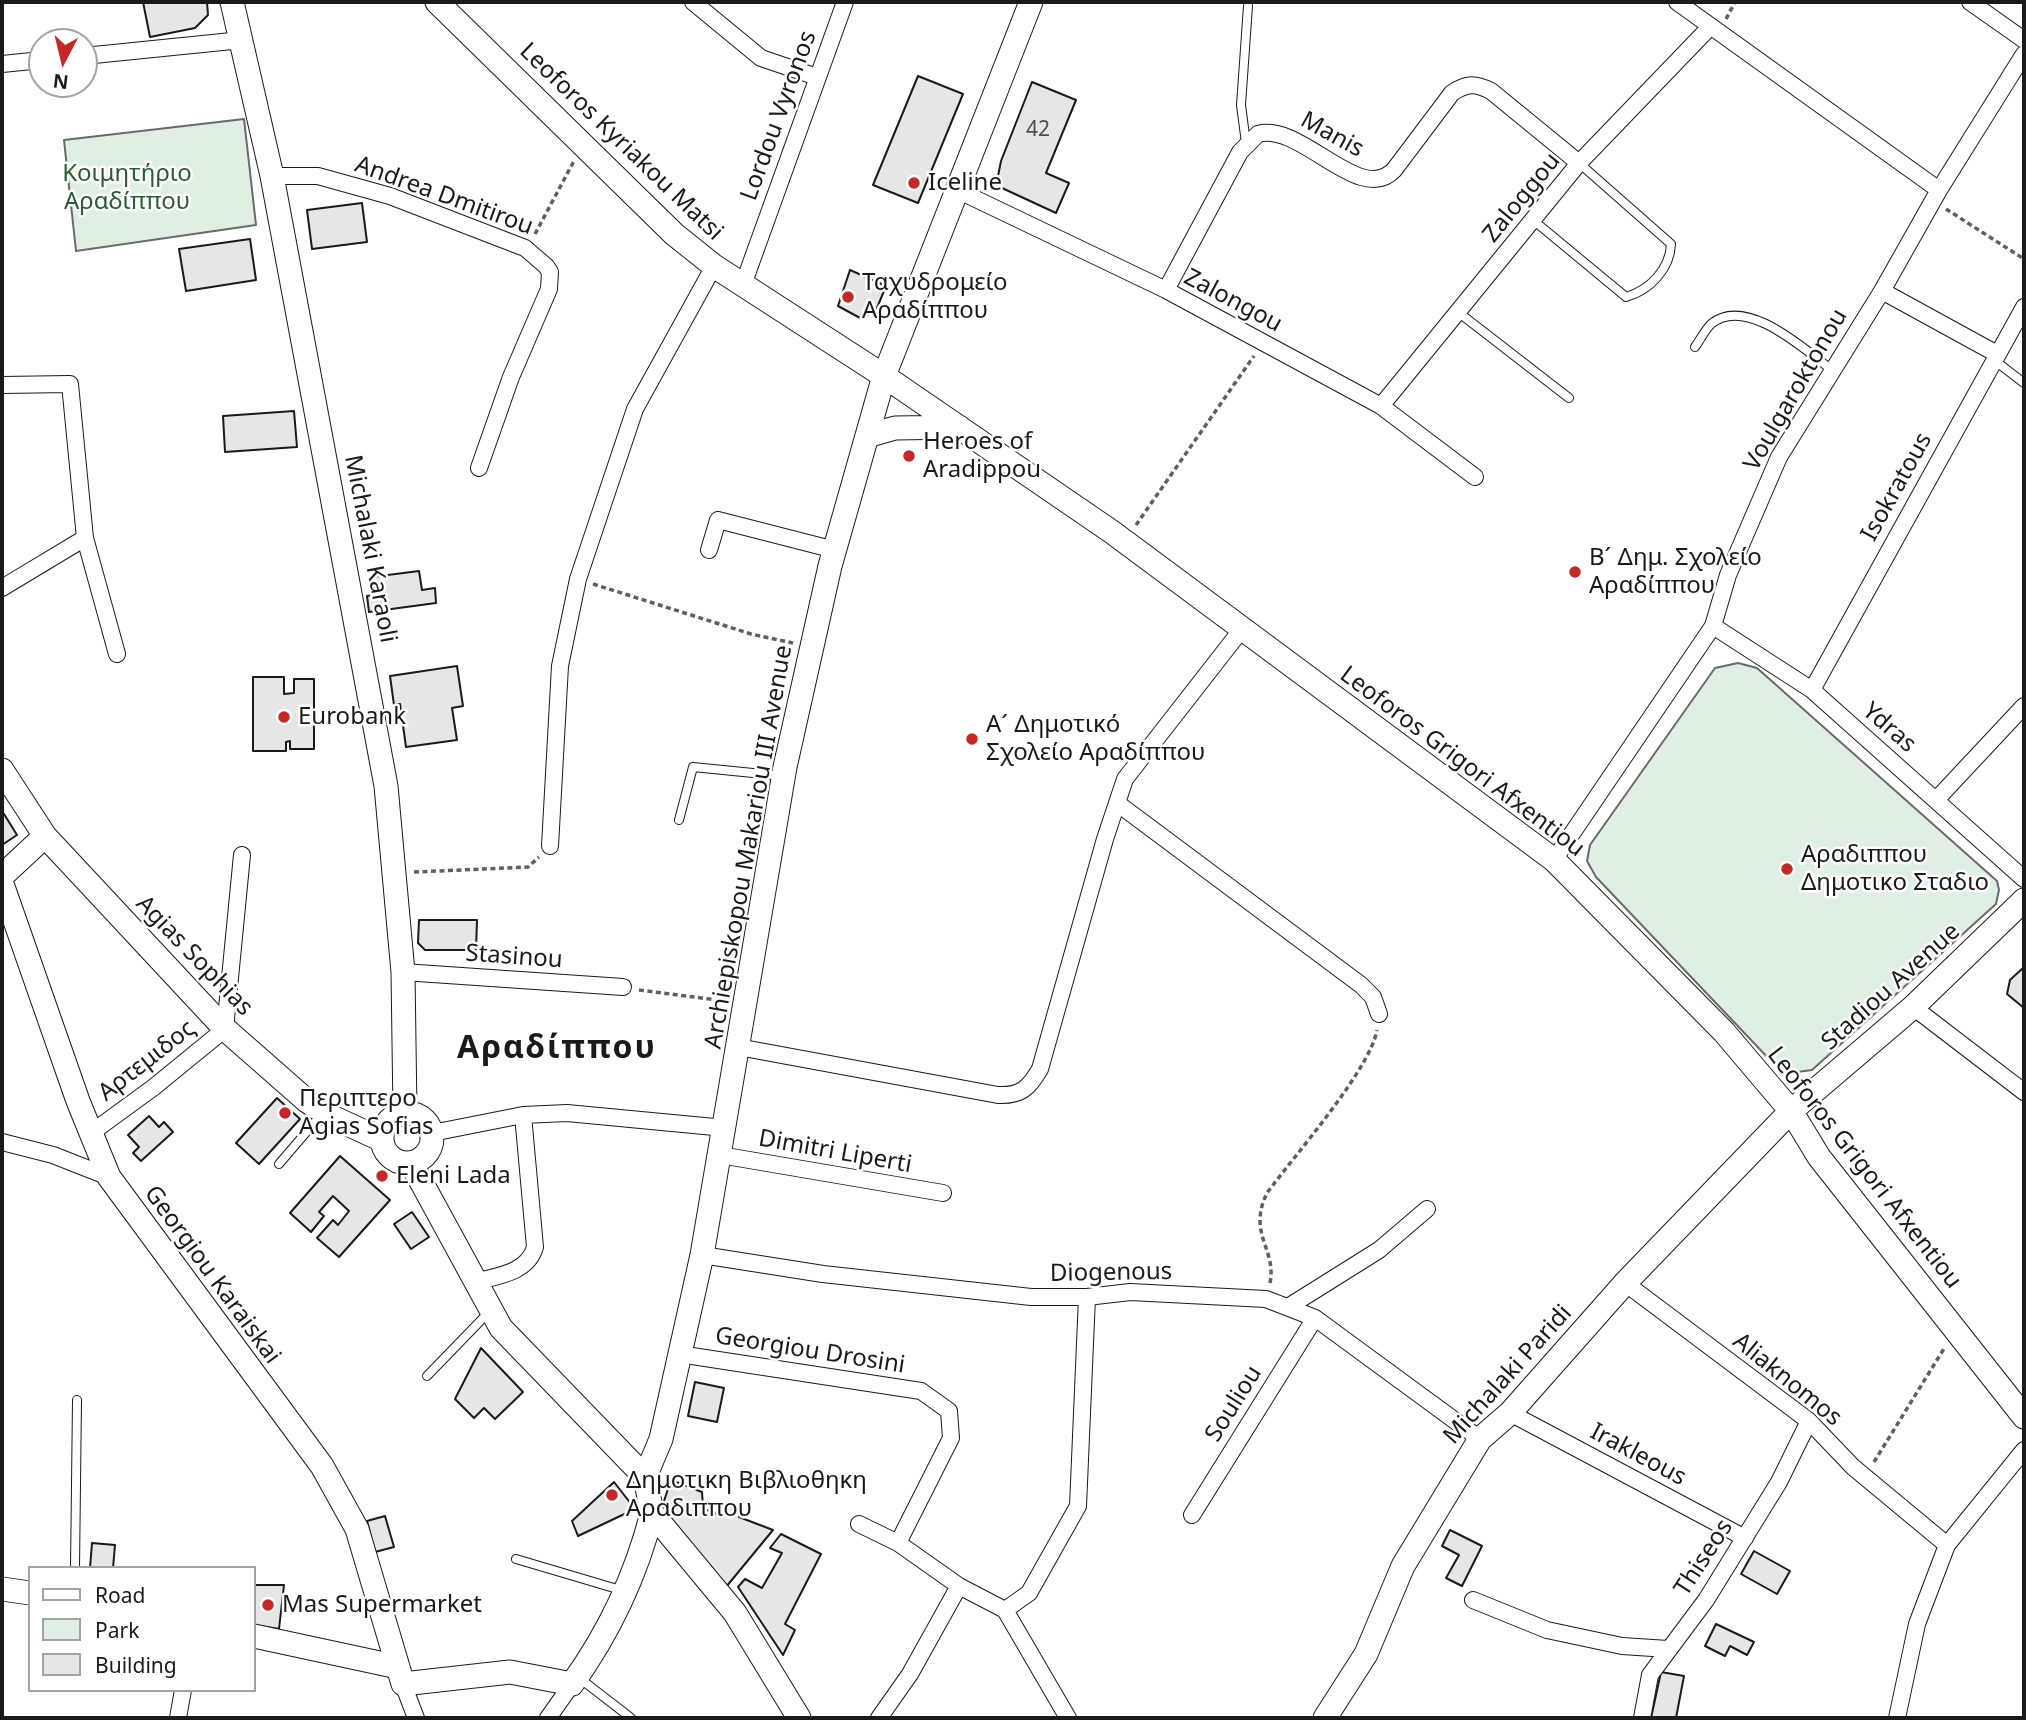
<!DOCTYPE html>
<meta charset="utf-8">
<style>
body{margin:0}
#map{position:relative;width:2026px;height:1720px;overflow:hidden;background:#fff;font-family:"Noto Sans",sans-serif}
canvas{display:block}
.frame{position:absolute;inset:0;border:4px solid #1a1a1a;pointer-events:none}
.legend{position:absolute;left:28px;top:1566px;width:228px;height:126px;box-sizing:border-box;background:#fff;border:2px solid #a3a3a3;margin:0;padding:9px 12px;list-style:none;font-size:21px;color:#1a1a1a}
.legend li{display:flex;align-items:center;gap:14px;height:35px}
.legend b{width:35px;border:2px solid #a3a3a3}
.north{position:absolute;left:28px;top:28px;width:70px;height:70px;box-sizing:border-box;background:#fff;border:2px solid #a3a3a3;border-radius:50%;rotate:187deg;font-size:19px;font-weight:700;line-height:28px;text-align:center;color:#1a1a1a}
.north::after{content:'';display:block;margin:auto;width:24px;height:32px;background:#c62828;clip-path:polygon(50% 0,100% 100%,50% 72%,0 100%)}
</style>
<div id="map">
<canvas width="2026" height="1720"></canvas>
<div class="frame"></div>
<ul class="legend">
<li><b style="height:9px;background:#fff"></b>Road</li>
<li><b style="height:19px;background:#e0efe3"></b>Park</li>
<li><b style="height:19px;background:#e6e6e6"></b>Building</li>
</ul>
<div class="north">N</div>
</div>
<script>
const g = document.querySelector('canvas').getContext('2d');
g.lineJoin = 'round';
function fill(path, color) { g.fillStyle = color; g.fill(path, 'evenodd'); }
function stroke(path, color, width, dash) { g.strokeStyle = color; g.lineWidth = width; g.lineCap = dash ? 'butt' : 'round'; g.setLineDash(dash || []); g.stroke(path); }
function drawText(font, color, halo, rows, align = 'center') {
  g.font = font + ' "Noto Sans",sans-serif'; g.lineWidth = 5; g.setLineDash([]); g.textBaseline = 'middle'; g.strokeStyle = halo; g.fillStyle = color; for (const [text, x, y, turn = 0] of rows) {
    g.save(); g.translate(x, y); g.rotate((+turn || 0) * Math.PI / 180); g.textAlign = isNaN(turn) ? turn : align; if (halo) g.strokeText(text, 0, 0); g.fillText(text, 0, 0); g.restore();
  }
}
const green = new Path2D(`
 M244 119 256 225 76 251 64 140Z
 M1738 663 1757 668 1997 881 1999 890 1996 904 1812 1070 1790 1073 1771 1061 1596 877 1587 861 1590 845 1715 668Z`);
fill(green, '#e0efe3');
stroke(green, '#6a6a6a', 2);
const building = new Path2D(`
 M143 2H207L208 15 195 28 150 37Z
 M918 76 963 94 918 203 873 185Z
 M1032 82 1076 100 1046 173 1069 183 1056 213 1002 188 997 181 1001 161Z
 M362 203 367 242 312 249 307 210Z
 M250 239 256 280 186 291 179 249Z
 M850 270 886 286 877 308 862 319 838 306Z
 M294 411 297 447 225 452 223 416Z
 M419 571 422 590 435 588 436 603 369 612 367 596 374 595 372 577Z
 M457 666 463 706 452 708 457 740 406 747 400 704 394 705 390 676Z
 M253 677H284V694L294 693V679H314V749H290V741L286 742V751H253Z
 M4 814 17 835 2 845V816Z
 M419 920H477L476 950H425L418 943Z
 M2024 967V1008L2007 994 2010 980Z
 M277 1098 300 1119 259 1164 236 1143Z
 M149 1116 159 1127 164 1122 173 1132 141 1161 133 1153 139 1147 128 1135Z
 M340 1156 390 1200 339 1257 317 1238 333 1220 338 1225 349 1211 333 1196 319 1212 324 1216 311 1232 290 1213Z
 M412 1212 429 1237 411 1249 394 1224Z
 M481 1348 523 1392 495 1419 484 1408 474 1418 455 1399Z
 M695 1382 724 1388 717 1422 688 1416Z
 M671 1480 702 1492 703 1507 714 1515 724 1504 741 1509 739 1517 773 1530 726 1587 666 1514 664 1501Z
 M614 1482 635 1509 578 1536 572 1521Z
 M385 1516 394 1547 375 1552 367 1521Z
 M1450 1530 1482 1546 1462 1586 1446 1578 1459 1555 1442 1546Z
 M781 1534 821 1554 785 1624 795 1630 783 1655 738 1587 745 1579 762 1588 782 1553 770 1548Z
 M92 1543 115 1545 113 1568H90Z
 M1754 1551 1790 1571 1777 1594 1741 1574Z
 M254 1585H284L279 1629 254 1625Z
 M1716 1624 1754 1642 1747 1655 1730 1646 1725 1656 1705 1646Z
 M1661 1672 1684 1676 1676 1718H1651Z`);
fill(building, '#e6e6e6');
stroke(building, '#1a1a1a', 2);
const lane = new Path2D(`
 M1246 143 1241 105 1248 6
 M1533 220 1626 297C1650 290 1670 269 1671 244L1579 163
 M1458 312 1569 398
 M1695 347C1700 340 1705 330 1711 324 1746 295 1804 349 1832 370
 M1994 360 2024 383
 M679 820 693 767 783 776
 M279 1164 321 1115
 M427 1376 490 1311
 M516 1559 624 1591
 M75 1568 77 1400
 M578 1677 631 1718`);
const street = new Path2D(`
 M693 2 761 58 817 77
 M1677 2 1939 190
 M1970 2 2024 40
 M84 56 242 40
 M2 64 42 60
 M272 176H318L390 196 525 248 546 266 550 272 549 289 511 377 479 468
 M955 189 1166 290 1381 406 1475 477
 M743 285 845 2
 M1166 290 1240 152 1258 134C1301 122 1360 206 1394 170L1452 93C1467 83 1475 83 1491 91L1579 163
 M1882 291 1997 354
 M2 385 70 384 85 538 117 654
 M1381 406 1579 163 1709 28
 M709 550 718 520 835 550
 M2 588 85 538
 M1713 626 1812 690 2024 879
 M1812 690 2024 307
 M1936 800 2024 706
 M1117 803 1361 985 1373 997 1379 1014
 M550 846 560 666 578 579 635 409 714 266
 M1554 860 1713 626 1728 575 1779 457 1882 291 1939 190 2024 54
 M403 972 623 987
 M1913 1007 2024 1092
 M738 1047 998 1095C1021 1096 1029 1088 1040 1069L1105 839 1125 779 1242 629
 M91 1133 154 1087 225 1029 242 855
 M432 1133 523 1115 567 1113 725 1128
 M2 1142 53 1155 109 1177
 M720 1155 943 1193
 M702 1255 823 1274 1031 1297H1087L1130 1292 1266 1299 1315 1318 1480 1439
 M474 1282C497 1276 528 1273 535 1247L523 1115
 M1625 1283 1809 1421 1853 1467 1947 1545
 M1288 1307 1379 1250 1427 1209
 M679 1354 921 1391 949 1411 951 1438 898 1543
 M1510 1413 1745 1538
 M1192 1515 1315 1318
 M859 1524 898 1543 959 1586 1005 1610 1068 1718
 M1473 1600 1547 1630 1622 1646 1668 1649
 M1005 1610 1029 1593 1078 1506 1087 1297
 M403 1684 416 1718
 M178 1718 183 1690
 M548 1718 572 1684
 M879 1718 910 1674 959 1586
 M1642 1718 1650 1675 1706 1600 1779 1482 1809 1421
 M1897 1718 1917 1624 1947 1545 2024 1450`);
const secondary = new Path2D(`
 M232 2 272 176 386 786 403 972 405 1113
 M437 2 674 234 714 266 884 376 1112 532 1554 860 1724 1032 1791 1111 1819 1157 2024 1417
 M867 436 895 428 959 427
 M2 770 45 836 225 1029 307 1101 328 1115 382 1140
 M2 876 45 836
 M2 884 78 1101 109 1177 322 1466 357 1529 403 1684 510 1672 572 1684C610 1631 636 1576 652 1513
 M382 1138a25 25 0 1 1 50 0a25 25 0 1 1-50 0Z
 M411 1163 501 1328 645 1477 652 1513 735 1613 799 1718
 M645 1477 661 1439 702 1255 785 767 830 566 884 376 1031 2
 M2 1589 30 1593
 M254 1636 398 1667
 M1325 1718 1366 1654 1403 1566 1480 1439 1510 1413 1625 1283 1791 1111 1913 1007 2024 900`);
stroke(lane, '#1a1a1a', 10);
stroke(street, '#1a1a1a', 18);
stroke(secondary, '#1a1a1a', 25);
stroke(new Path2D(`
 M1726 19 1735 2
 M1946 209 2024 259
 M535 234 574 161
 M1136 525 1254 356
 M593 584 751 634 793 643
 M414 872 528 867 539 857
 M639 990 725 1001
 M1270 1283C1277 1249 1247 1234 1267 1193 1294 1156 1370 1070 1377 1030
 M1874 1462 1945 1347`), '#5f5f5f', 3.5, [5, 3.5]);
stroke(lane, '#fff', 8);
stroke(street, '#fff', 16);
stroke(secondary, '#fff', 23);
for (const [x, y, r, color] of [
 [914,183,7,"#c62828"],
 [848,297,7,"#c62828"],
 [909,456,7,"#c62828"],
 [1575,572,7,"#c62828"],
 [284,717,7,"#c62828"],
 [972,739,7,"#c62828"],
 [1787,869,7,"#c62828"],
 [285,1113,7,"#c62828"],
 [382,1176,7,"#c62828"],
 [612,1495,7,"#c62828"],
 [268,1605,7,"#c62828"]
]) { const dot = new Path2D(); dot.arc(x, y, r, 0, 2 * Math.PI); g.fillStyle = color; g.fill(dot); stroke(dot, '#fff', 2.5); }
drawText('21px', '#4d4d4d', null, [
 ["42",1038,130]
]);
drawText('24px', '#1a1a1a', '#fff', [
 ["Lordou Vyronos",779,116,-70],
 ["Manis",1332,135,29],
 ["Leoforos Kyriakou Matsi",621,142,44],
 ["Andrea Dmitirou",444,196,20],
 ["Zaloggou",1522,198,-51],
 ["Zalongou",1233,301,28],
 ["Voulgaroktonou",1796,390,-60],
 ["Isokratous",1897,487,-61],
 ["Michalaki Karaoli",370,549,79],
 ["Ydras",1889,728,41],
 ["Leoforos Grigori Afxentiou",1462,762,37],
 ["Archiepiskopou Makariou III Avenue",749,847,-80],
 ["Agias Sophias",194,956,46],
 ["Stasinou",514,957,4],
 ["Stadiou Avenue",1891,987,-42],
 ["Αρτεμιδος",147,1061,-38],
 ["Dimitri Liperti",835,1152,10],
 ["Leoforos Grigori Afxentiou",1864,1168,52],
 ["Diogenous",1111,1273,-1],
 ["Georgiou Karaiskai",212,1275,54],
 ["Georgiou Drosini",810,1351,9],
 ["Michalaki Paridi",1508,1375,-48],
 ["Aliaknomos",1787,1380,39],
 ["Souliou",1234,1404,-58],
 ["Irakleous",1638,1455,28],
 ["Thiseos",1704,1558,-57]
]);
drawText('24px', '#2b5a34', '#fff', [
 ["Κοιμητήριο",127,174],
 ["Αραδίππου",127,202]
]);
drawText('24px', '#1a1a1a', '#fff', [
 ["Iceline",928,183],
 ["Ταχυδρομείο",862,283],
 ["Αραδίππου",862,311],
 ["Heroes of",923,442],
 ["Aradippou",923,470],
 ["Β´ Δημ. Σχολείο",1589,558],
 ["Αραδίππου",1589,586],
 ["Eurobank",298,717],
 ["Α´ Δημοτικό",986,725],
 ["Σχολείο Αραδίππου",986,753],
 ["Αραδιππου",1801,855],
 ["Δημοτικο Σταδιο",1801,883],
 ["Περιπτερο",299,1099],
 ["Agias Sofias",299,1127],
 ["Eleni Lada",396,1176],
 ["Δημοτικη Βιβλιοθηκη",626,1481],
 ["Αραδιππου",626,1509],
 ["Mas Supermarket",282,1605]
], 'left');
g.letterSpacing = '2px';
drawText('bold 32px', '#1a1a1a', '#fff', [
 ["Αραδίππου",557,1049]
]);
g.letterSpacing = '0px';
</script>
